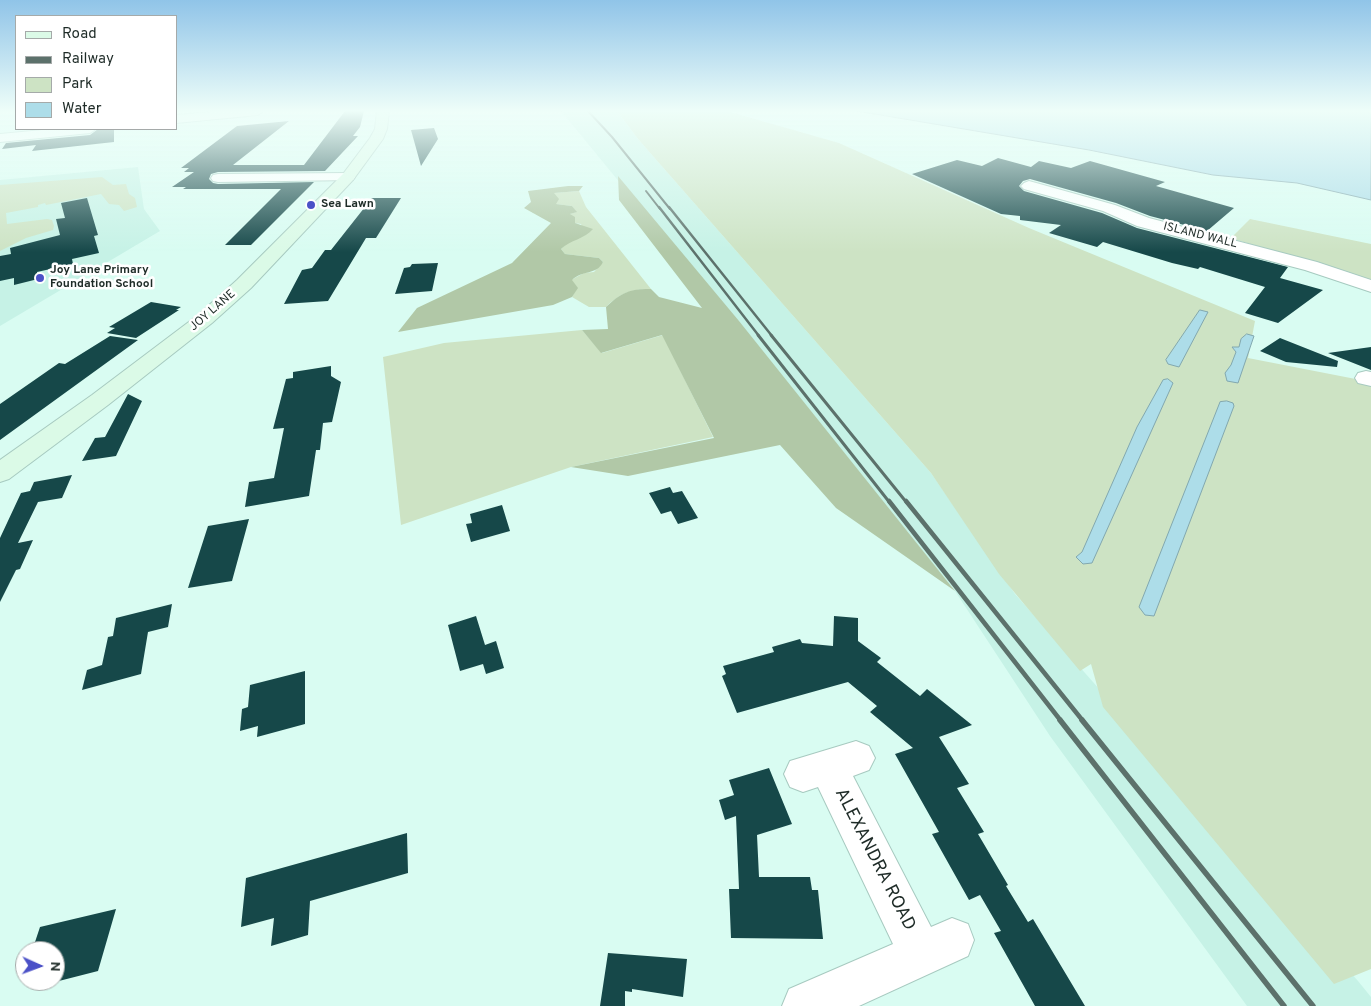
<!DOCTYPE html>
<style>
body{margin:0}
#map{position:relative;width:1371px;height:1006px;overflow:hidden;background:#d9fcf2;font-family:Overpass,sans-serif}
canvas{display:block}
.legend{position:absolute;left:15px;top:15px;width:162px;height:115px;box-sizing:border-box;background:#fff;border:1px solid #a5aaa9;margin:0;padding:6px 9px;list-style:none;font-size:15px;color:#1e2b27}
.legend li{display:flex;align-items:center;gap:10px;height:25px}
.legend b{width:25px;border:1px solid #a5aaa9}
.north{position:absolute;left:15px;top:941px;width:50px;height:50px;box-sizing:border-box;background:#fff;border:1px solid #a5aaa9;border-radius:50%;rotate:92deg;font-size:14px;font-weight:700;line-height:20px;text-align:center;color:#1e2b27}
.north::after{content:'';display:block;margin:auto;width:18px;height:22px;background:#4b51c7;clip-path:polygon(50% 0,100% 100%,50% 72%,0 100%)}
</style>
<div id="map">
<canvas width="1371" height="1006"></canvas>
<ul class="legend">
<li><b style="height:6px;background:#dbfae7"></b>Road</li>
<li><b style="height:6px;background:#5c716b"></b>Railway</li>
<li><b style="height:14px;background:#cde3c4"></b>Park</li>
<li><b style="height:14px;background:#addde9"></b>Water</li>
</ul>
<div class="north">N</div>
</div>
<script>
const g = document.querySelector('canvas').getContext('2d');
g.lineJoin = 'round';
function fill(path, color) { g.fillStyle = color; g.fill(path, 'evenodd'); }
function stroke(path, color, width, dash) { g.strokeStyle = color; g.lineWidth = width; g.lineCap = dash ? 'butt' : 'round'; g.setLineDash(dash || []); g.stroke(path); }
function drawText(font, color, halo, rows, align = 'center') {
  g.font = font + ' Overpass,sans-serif'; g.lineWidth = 5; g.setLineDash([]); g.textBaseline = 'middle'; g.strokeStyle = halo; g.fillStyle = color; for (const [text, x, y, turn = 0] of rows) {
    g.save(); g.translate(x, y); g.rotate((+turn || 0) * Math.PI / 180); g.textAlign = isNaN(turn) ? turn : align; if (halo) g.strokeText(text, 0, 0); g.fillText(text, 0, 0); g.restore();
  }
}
fill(new Path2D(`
 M561 111H617L638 139 931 473 1015 594 1358 981 1371 997V1006H1247L1050 736 955 591Z
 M138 167 144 209 160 231 0 326V180Z`), '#c6f2e6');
fill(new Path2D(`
 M617 111H727L839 143 1029 228 1255 321 1248 358 1371 382V969L1334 984 1103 707 1091 664 1080 671 999 574 931 473 638 139Z
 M102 177 113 185 126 184 129 194 135 198 137 207 124 211 119 205 109 204 101 194 46 205 45 203 38 205V207L6 213 7 224 47 219 52 220 54 226 53 230 26 238 0 251V185Z
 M579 191 586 207 651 289C633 288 618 294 606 307H589L572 297 577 288 571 280 584 273 594 272 603 262 599 258 565 254 561 249 568 242 585 235 581 224 574 223 570 214 576 212 572 206 555 204 553 193Z
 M1250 219 1371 244V283L1231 238Z
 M582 330 602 353 663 335 713 437 571 467 401 525 383 357 444 343Z`), '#cde3c4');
fill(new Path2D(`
 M618 176 739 321 955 591 836 508 780 445 628 476 571 467 714 438 662 335 601 353 582 330 608 329 606 307C620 293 631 288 651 289L659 297 702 308 619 200Z
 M568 186H583L579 191 554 193 559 199 556 204 572 206 577 212 570 214 575 217V223L593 229C585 239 570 240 561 249L565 254 599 258 603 262C597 275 582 270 572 280L578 288 572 297 553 305 398 332 417 308 512 263 551 223 524 208 531 202 528 191Z`), '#b1c8a7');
const water = new Path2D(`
 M857 111H1371V200L1297 183 1213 175 1089 150Z
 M1200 310 1208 312 1179 367 1168 364 1166 360Z
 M1247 334 1254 336 1238 383 1227 381 1225 373 1231 365 1236 352 1232 347H1239L1241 339Z
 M1168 379 1173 383 1092 563 1083 564 1076 557 1082 552 1137 427 1163 380Z
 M1227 401 1233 403 1234 406 1154 616 1145 615 1139 607 1220 402Z`);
fill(water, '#addde9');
stroke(water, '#82a8af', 1);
fill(new Path2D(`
 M345 111H364L360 127 353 136H358L325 171 218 172 211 174 209 179 213 183 218 184 314 182 251 245H225L281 189H183L186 187H172L194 172H184L189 168H181L237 126 289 121 233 165H304Z
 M434 128 438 139 421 166 411 130Z
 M98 129H114V142L32 151 36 145 2 149 6 143 90 135Z
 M998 158 1031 167 1039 161 1071 168 1090 161 1165 182 1156 186 1234 208 1207 231 1150 216 1116 203 1030 179 1023 181 1019 186 1024 191 1102 213 1137 228 1288 267 1280 278 1323 290 1278 323 1245 313 1265 287 1200 267 1198 269 1172 263 1103 242 1097 247 1049 233 1061 225 1020 220V216L1001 214 912 174 957 160 982 166Z
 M87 198 98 235 94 236 99 253 72 259 73 264 37 272 38 279 14 285V278L0 281V256L11 254 10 248 60 235 56 219 65 218 61 203Z
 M372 198H401L376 238H366L328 301 284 304 302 270 312 268 325 250H331Z
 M438 263 432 291 395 294 404 268 410 267 412 264Z
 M151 302 181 307 176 310H179L136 338 107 333 115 328 109 327Z
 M110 336 138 340 0 440V404L59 363 65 364Z
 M1280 338 1338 361 1337 367 1286 362 1260 351Z
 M1371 347V370L1328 353Z
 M331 366V376L341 382 332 422 323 423 320 450H316L309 496 245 507 249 482 274 478 284 428 273 429 286 379 293 378V372Z
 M128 394 142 401 116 456 82 461 95 438 105 437Z
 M72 475 62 498 38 502 18 543 33 540 20 569 16 570 0 602V538L21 493 30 491 34 482Z
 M670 487 673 493 682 491 698 518 678 524 671 511 661 514 649 493Z
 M502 505 510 531 471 542 466 524 472 523 470 514Z
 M249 519 232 581 188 588 208 526Z
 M172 604 168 627 148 632 141 674 82 690 87 670 102 665 108 637 113 636 116 618Z
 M476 616 485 645 496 641 504 668 486 674 483 664 460 671 448 625Z
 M834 616 858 618V641L881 658 877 662 920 696 927 689 972 725 939 737 969 784 957 788 984 832 978 834 1008 885 1006 886 1028 922 1033 919 1085 1006H1035L994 933 1001 931 980 895 969 900 932 834 939 832 895 754 913 748 870 712 877 706 848 682 737 713 722 676 726 674 723 666 774 652 772 647 800 639 802 643 833 646Z
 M305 671V724L257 737 258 726 240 731 242 709 248 707 250 685Z
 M769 768 792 824 757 835 759 877H810L812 890H818L823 939 731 938 729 889H739L736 816 725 820 719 800 734 795 729 780Z
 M407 833 408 873 310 901 308 935 271 946 274 918 241 927 246 878Z
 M116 909 98 971 55 982V951H32L40 927Z
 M608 953 687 959 683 997 632 989V992L625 991V1006H600Z`), '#164849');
const street = new Path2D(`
 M223 111H264L258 115 176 123V115Z
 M53 129H96L90 133 0 142V134Z
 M348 173 353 174 355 177 353 180 218 182 213 181 211 178 213 175 218 174Z
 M1029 181 1115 205 1149 218 1317 262 1371 280V292L1305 270 1137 226 1103 211 1024 189 1021 186 1024 183Z
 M1366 371 1371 372V386L1358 383 1355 378 1358 373Z
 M856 741 869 746 875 758 869 770 853 776 931 927 952 918 968 924 974 940 968 956 859 1006H782L789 989 893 944 818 787 803 792 790 787 784 774 790 761Z`);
const secondary = new Path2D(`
 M377 111H389L387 129 383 139 353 180 251 288 212 323 108 405 9 479 0 482V460L92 395 198 315 237 280 343 174 370 138 375 129Z`);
stroke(street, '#a7cac0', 2);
stroke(secondary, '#a7cac0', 2);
fill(street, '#fff');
fill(secondary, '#dbfae7');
stroke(new Path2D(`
 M588 111 612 137 670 209
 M646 191 660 209`), '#5c716b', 2);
stroke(new Path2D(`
 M659 207 759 336
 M669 207 772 336`), '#5c716b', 2.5);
stroke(new Path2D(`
 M758 335 890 503
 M771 335 907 503`), '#5c716b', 3);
stroke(new Path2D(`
 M889 501 1061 721
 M906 501 1083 721`), '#5c716b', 4.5);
stroke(new Path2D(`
 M1060 720 1284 1006
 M1082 720 1313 1006`), '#5c716b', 5.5);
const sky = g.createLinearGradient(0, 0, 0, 252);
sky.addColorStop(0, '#90c4e8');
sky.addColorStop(0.44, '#eefef9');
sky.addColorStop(1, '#eefef900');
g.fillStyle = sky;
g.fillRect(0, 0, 1371, 252);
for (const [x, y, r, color] of [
 [311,205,5,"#4b51c7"],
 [40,278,5,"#4b51c7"]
]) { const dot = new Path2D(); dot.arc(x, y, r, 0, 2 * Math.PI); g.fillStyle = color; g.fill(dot); stroke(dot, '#fff', 2); }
drawText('bold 12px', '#1e2b27', '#fff', [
 ["Sea Lawn",321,205],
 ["Joy Lane Primary",50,271],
 ["Foundation School",50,285]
], 'left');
drawText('12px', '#1e2b27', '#fff', [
 ["ISLAND WALL",1200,236,14],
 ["JOY LANE",213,311,-41]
]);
drawText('18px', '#1e2b27', '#fff', [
 ["ALEXANDRA ROAD",874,860,63]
]);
</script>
